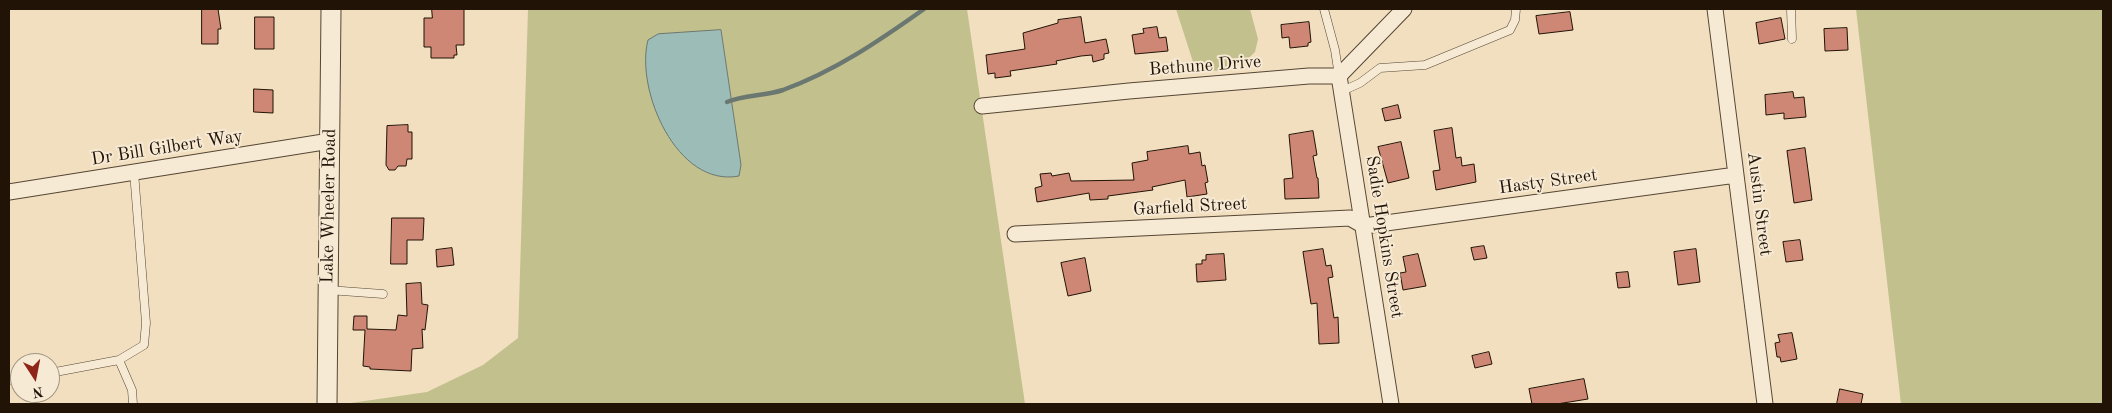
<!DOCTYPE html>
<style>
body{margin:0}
#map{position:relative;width:2112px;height:413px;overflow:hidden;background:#f2dfbf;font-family:"Old Standard TT",serif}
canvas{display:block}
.frame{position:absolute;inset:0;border:10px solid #211306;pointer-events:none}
.north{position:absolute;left:10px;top:353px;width:50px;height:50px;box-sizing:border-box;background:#f7ead5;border:1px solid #a19482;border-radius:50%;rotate:169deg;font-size:14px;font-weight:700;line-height:20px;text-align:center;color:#211306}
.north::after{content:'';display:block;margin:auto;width:18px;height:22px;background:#8f2418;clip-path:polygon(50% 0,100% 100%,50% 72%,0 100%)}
</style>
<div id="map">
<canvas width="2112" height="413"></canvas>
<div class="frame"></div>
<div class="north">N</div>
</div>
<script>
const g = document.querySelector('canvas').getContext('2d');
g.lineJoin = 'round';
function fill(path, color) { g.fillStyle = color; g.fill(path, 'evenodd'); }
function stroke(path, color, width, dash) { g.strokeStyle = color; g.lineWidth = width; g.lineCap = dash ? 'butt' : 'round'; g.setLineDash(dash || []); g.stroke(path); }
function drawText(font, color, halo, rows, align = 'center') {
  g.font = font + ' "Old Standard TT",serif'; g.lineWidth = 4; g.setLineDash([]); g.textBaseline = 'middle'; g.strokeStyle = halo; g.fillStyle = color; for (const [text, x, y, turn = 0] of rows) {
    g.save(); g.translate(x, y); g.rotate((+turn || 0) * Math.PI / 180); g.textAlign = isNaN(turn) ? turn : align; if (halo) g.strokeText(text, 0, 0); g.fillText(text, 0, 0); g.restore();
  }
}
fill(new Path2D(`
 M528 9H967L1025 404H344L427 392 483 365 518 338ZM721 30 741 165 692 33Z
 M1176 9H1250L1258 39 1255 52C1240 68 1215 75 1195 68Z
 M1856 9H2103V404H1901Z`), '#c2c08d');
const water = new Path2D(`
 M721 30 741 165 739 176C677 188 635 90 648 40L658 34Z`);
fill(water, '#9cbcb8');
stroke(water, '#6b7871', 1);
stroke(new Path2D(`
 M727 102C744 95 765 96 783 90 835 71 879 41 924 9`), '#6b7871', 4.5);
const building = new Path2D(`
 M202 9H218L221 29H218V44H202Z
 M432 9H464V45H456L457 55H454V58H431V47H424V18H432Z
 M1570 12 1573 30 1539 34 1536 16Z
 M255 17H274V49H255Z
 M1081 17 1085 43 1106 39 1109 53 1104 54V59L1093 62 1092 55 1081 56 1056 61 1057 64 1010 71 1011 76 995 78V73L988 74 986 55 1025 49 1023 33 1058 23V20Z
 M1781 18 1785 39 1759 44 1756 23Z
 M1309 22 1311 42 1308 43V46L1290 48 1289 37 1282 38 1281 25Z
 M1157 27 1159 38 1166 37 1168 51 1135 54 1132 35 1144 33 1143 29Z
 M1847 28 1848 50 1825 51 1824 29Z
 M254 89 273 90V113L254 112Z
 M1793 92 1794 98 1804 97 1806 117 1784 119V113L1766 115 1765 95Z
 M1398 105 1401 118 1385 121 1382 109Z
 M408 125V132H412V159H407L406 166H398L395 170H389L386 165 387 126Z
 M1452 128 1456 158 1461 157 1462 166 1474 164 1476 182 1436 190 1433 171 1440 170 1434 131Z
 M1313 131 1317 155 1313 156 1317 178H1318L1319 198 1285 199 1284 179 1293 178 1289 135Z
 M1401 142 1409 178 1388 183 1378 147Z
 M1188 146 1189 154 1200 152 1202 166 1205 165 1208 182 1205 183 1207 194 1187 197 1185 180 1152 187 1153 190 1108 196V199L1090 200 1089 193 1037 202 1035 188 1042 186 1040 174 1051 173 1052 176 1069 173 1071 181 1134 180 1132 163 1148 160 1147 152Z
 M1805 148 1812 200 1794 203 1787 151Z
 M392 218H424L423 240H407V264H391Z
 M1800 240 1803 260 1786 262 1783 242Z
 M1484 246 1487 258 1474 260 1471 248Z
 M452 248 454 265 437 267 436 250Z
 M1323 249 1326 266 1331 265 1333 277 1328 278 1334 318 1338 317 1339 343 1319 344 1317 303 1311 304 1303 252Z
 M1696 249 1700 282 1678 285 1674 252Z
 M1224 254 1226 280 1197 282 1196 264H1202V260H1206V255Z
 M1418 254 1426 286 1403 290 1400 273 1406 272 1403 257Z
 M1085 258 1091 291 1068 296 1061 263Z
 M1628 272 1630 287 1618 288 1616 273Z
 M421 283 422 304 428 305 425 330 422 329 423 348 412 349 411 371 370 369V367L363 366 365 330H353L354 316H367V329L396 330 398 315 407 316 406 284Z
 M1792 333 1797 359 1781 362 1780 357H1777L1775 343 1780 342 1778 335Z
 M1489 352 1492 364 1475 368 1472 356Z
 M1584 379 1588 399 1557 404H1532L1529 389Z
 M1840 389 1863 394 1861 404H1837Z`);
fill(building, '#ce8675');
stroke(building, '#211306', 1);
const service = new Path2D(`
 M1324 9 1335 50 1339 76
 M1791 9 1792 39
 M1342 91 1360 83 1380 68 1425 65 1510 30 1515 20 1516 9
 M328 290 383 294
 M119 360 132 390 133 404
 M50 373 119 360 144 345 146 323 134 172
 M9 380 20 378`);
const minor = new Path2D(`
 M1715 9 1765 404
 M1339 76 1391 404
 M982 106 1129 91 1309 76H1339L1404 9
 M9 192 330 141
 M1015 234 1350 218 1364 226 1736 175`);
const tertiary = new Path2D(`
 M327 404 331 9`);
stroke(service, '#554634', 9);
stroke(minor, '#554634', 17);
stroke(tertiary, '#554634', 21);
stroke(service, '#f7ead5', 8);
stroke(minor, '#f7ead5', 15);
stroke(tertiary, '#f7ead5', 19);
drawText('18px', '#211306', '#f7ead5', [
 ["Bethune Drive",1205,66,-4],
 ["Dr Bill Gilbert Way",167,148,-9],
 ["Hasty Street",1548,182,-8],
 ["Austin Street",1759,204,83],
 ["Lake Wheeler Road",329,206,-89],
 ["Garfield Street",1190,207,-3],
 ["Sadie Hopkins Street",1384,237,81]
]);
</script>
